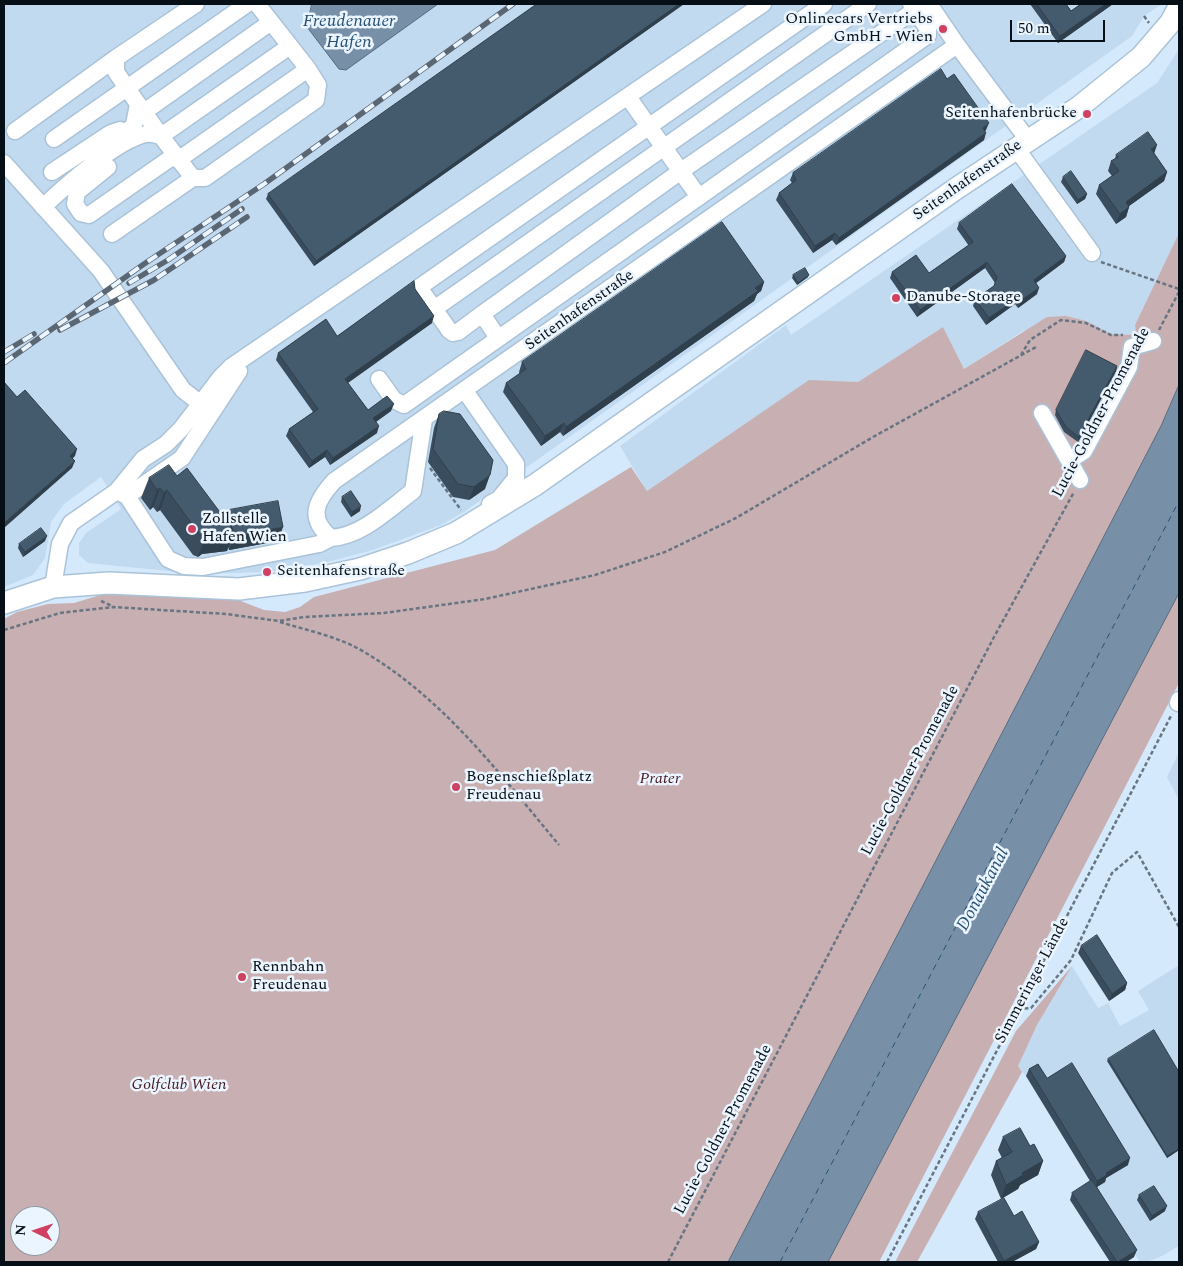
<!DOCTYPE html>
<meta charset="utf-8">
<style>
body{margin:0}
#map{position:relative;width:1183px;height:1266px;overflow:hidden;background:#d5e9fc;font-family:Spectral,serif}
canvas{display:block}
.frame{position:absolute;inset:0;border:5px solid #060e16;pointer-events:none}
.north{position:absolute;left:10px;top:1206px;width:50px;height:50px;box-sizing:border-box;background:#ebf5ff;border:1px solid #8f99a2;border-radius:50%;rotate:274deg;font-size:14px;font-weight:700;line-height:20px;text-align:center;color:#060e16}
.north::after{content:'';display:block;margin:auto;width:18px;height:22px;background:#d04060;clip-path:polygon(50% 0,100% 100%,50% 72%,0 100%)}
.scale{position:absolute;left:1010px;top:20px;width:95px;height:22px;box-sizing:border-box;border:2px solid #060e16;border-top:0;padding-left:6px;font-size:15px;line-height:18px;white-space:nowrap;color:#060e16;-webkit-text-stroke:4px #ebf5ff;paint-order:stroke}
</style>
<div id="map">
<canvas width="1183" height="1266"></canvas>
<div class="frame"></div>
<div class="north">N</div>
<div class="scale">50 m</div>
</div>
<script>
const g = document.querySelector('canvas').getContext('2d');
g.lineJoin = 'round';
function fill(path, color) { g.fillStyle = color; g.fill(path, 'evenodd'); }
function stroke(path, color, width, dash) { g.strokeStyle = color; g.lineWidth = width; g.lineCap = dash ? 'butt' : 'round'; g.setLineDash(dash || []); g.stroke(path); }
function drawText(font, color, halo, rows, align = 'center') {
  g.font = font + ' Spectral,serif'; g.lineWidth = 5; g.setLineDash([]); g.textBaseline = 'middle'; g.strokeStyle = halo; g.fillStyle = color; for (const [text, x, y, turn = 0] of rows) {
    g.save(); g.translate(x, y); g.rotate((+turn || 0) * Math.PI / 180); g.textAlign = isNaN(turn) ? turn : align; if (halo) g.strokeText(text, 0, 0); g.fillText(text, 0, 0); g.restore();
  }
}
fill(new Path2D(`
 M4 4H312L307 28 346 70 438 4H1162L1144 16 1132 36 464 512 441 525 373 550 324 563 268 572 199 574 88 563 79 555V543L86 533 121 509 101 477 64 504 51 522 45 558 33 575 4 587Z
 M1179 49V233L1135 325 1137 335 1111 334 1086 321 1023 331 964 369 943 327 858 382 809 381 647 491 620 446 786 325 791 335 1157 83Z
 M1179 752V800L1167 777Z
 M1179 965V1246L1162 1256 1147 1262H1140L1094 1191 1095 1188 1026 1076 1017 1066 1037 1025 1072 966 1098 1008 1108 1003 1120 1026 1149 1010 1138 991Z`), '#c1daf0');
fill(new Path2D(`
 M1179 233V385L1161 426 728 1262H4V619L17 612 48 604 74 603 107 593 238 600 264 610 285 612 300 607 314 597 495 550 631 467 647 491 809 380 858 382 943 327 964 369 1047 317 1066 316 1086 321 1111 334 1136 335 1135 325ZM20 1216H50V1246H20Z
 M1179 593V683L879 1262H828Z
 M1072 966 1037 1025 1018 1066 1022 1072 917 1262H895L1016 1031Z`), '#c8afb2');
const water = new Path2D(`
 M312 4H438L346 70 339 69 307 27Z
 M1179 385V593L828 1262H728L1161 426Z`);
fill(water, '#7790a8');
stroke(water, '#55697c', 1);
stroke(new Path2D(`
 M780 1262 1179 501`), '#265174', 1, [6, 5]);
const minor = new Path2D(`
 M929 4 957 45
 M138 104 161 136 290 46
 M144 112 271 22
 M15 131 116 58
 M54 139 247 4
 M118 140 134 125 138 104 116 72V58L196 4
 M1016 148 1092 253
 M178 160 308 69
 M4 163 101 271 183 390 201 404
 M108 167 77 192 75 204 81 213 89 215 175 155
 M52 172 111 133 120 130 124 135
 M699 197 928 35V29L911 4
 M43 207C65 186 117 140 146 134 151 133 156 135 161 136L193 178H205L316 100 318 85 308 69 257 4
 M112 234 193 178
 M434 309 868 4
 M482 314 681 171 915 10
 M498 338 482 314 458 332 453 333 449 330 421 290V286L824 4
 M379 379 394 400 404 405 699 197 628 97
 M465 391 516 464V478L499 499 490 504
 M1042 413 1080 480
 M1070 460 1084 451 1129 367 1132 347 1153 341
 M117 491 127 496 168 559 184 566 203 567 319 544 331 538C307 518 316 501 334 481L957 45 1028 140
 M127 496 182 458 239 371
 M331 538C362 536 389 509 413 491L424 419
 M53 587 60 544 71 523 117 491 143 459 166 444 181 429 220 378 232 366 763 4
 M1178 703 1179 700`);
const major = new Path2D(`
 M4 603 53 587 109 583 239 589 305 581 360 569 408 553 456 533 535 485 957 188 1079 107 1141 57 1171 22 1179 7`);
stroke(minor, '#aac3d9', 19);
stroke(major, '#aac3d9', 24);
stroke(new Path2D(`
 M1144 16 1149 23
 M1101 262 1179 289
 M1159 330 1179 292
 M1021 355 1030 340 1061 320 1086 323 1111 335H1123
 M430 468 461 510
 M101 601 112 606
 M280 622C306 630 335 636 359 649 442 696 499 773 559 845
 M4 630 60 613 113 607 226 614 279 621 304 617 384 613 485 599 595 575 665 552 736 518 873 437 1036 347
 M1018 1009 1031 1008 1071 960 1112 873 1137 852 1179 927
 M668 1262 994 637 1074 492
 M887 1262 1172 714`), '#677582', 2.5, [4, 2.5]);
stroke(minor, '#fff', 16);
stroke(major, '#fff', 21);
const rail = new Path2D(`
 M129 283 168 260 242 209
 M60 330 154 280 247 217
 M4 352 34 334
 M4 363 144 264 264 184 513 4`);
stroke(rail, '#5a6773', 5.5);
stroke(rail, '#ebf5ff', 4, [11]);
fill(new Path2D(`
 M537 4H684L314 266 266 199 268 194Z
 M1030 4H1066L1071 11 1081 4H1113L1058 43Z
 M947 79 986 130 985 131 984 140 836 245 832 240 813 253 776 200 779 193 792 183 790 180 793 173Z
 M1154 153 1167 172 1164 181 1129 206V207L1126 217 1116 224 1096 194 1099 185 1112 176 1108 171 1111 161 1115 159 1116 155Z
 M1063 177 1087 194 1085 199 1077 204 1061 182Z
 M959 223 1066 256 1064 262 1036 283 1037 294 1018 308 1015 304 986 325 973 306 975 299 994 286 995 283 985 268 917 317 890 278 892 272 929 273 969 246 957 229Z
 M793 275 808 277 797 285 792 278Z
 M764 282 761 291 757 294 754 301 563 436 560 432 541 446 503 392 506 383 520 374 519 372 522 362Z
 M415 289 432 323 348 383 368 410 391 411 376 422 377 433 330 465 325 457 309 468 286 436 289 429 313 412 276 360 278 353 337 336Z
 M1117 366 1116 371 1078 442 1064 432 1055 415 1056 410Z
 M439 414 485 489 469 500 453 497 428 462 434 428Z
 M177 476 226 520 229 510 278 541 229 550 228 547 227 551 202 554 198 557 193 555 160 510 157 512 153 507 150 510 141 498 149 478Z
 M342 497 360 511 351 517 341 502Z
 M45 541 23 557 18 548 19 544Z
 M1081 946 1127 983 1125 990 1109 1001 1078 953Z
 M1108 1059 1179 1150 1167 1158 1107 1061Z
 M1029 1069 1047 1078 1128 1165 1106 1178 1105 1182 1097 1187 1134 1257 1126 1262H1110L1070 1200 1072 1193 1090 1181 1026 1076Z
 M1003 1137 1030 1146 1043 1161 1038 1175 1020 1185 1018 1189 1001 1199 991 1175 996 1161 1002 1158 998 1150Z
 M1139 1195 1165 1211 1150 1221 1137 1200Z
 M978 1212 1014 1216 1039 1242 1036 1249 1012 1262H998L975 1219Z`), '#3a4d5e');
fill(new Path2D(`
 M679 4H684L314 266 316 261Z
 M1106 4H1113L1058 43 1060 36Z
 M989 123 986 130 980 135 983 128Z
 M986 133 984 140 836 245 839 238Z
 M1157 145 1154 154 1151 149Z
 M1167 172 1164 181 1122 211 1126 202Z
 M1087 194 1085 199 1077 204 1078 200Z
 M1129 207 1126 217 1116 224 1120 214Z
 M835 233 832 240 813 253 815 246Z
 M1066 256 1064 262 1032 286 1034 280Z
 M987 262 985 268 917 317 920 310Z
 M809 275 808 277 797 285 798 283Z
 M764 282 761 291 757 294 754 301 563 436 566 427Z
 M1039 288 1037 294 1018 308 1020 301Z
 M1018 298 1015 304 986 325 989 318Z
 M434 316 432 323 343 386 345 379Z
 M1117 366 1116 371 1078 442 1079 437Z
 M394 404 391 411 371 425 373 418Z
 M564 423 560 432 541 446 545 436Z
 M379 426 377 433 330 465 333 458Z
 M77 449 75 456 68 463 70 456Z
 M327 450 325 457 309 468 312 461Z
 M75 461 72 468 4 528V523Z
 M490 475 485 489 469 500 474 487Z
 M160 488 153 507 150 510 157 490Z
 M167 490 160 510 157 512 164 493Z
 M361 506 360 511 351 517 352 512Z
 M283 527 278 541 229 550 234 537Z
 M234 531 227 551 202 554 198 557 205 537 210 534Z
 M47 536 45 541 23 557 25 552Z
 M1127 983 1125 990 1109 1001 1112 994Z
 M1179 1149V1150L1167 1158V1156Z
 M1130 1158 1128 1165 1106 1178 1105 1182 1095 1188 1097 1181 1106 1173Z
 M1043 1161 1038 1175 1020 1185 1018 1189 1001 1199 1006 1185 1022 1173Z
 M1167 1206 1165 1211 1150 1221 1152 1216Z
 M1039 1242 1036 1249 1012 1262H1003L1004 1261Z
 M1137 1250 1134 1257 1126 1262H1118Z`), '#303f4c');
const building = new Path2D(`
 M537 4H679L316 261 268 194Z
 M1037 4H1066L1071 11 1081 4H1106L1060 36Z
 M941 69 947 79 954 74 989 123 983 128 986 133 839 238 835 233 815 246 779 193 796 180 793 173Z
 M1148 132 1157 145 1151 149 1167 172 1126 202 1129 207 1120 214 1099 185 1119 171 1111 161 1118 157 1116 155Z
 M1071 171 1087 194 1078 200 1063 177Z
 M1012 184 1066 256 1034 280 1039 288 1020 301 1018 298 989 318 975 299 994 286 997 277 987 262 920 310 892 272 916 255 929 273 973 242 959 223Z
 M722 222 764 282 755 288 758 291 566 427 564 423 545 436 506 383 526 369 522 362Z
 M805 268 809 275 798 283 793 275Z
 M414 281 415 289 434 316 345 379 368 410 387 396 394 404 373 418 379 426 333 458 327 450 312 461 289 429 318 409 278 353 326 319 337 336Z
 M1086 350 1117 366 1079 437 1066 427 1056 410Z
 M4 382 17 397 25 390 77 449 70 456 75 461 4 523Z
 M444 411 460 414 493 460 490 475 474 487 458 484 433 449 439 414Z
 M169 465 177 476 187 468 234 531 210 534 205 537 200 535 167 490 164 493 160 488 157 490 149 478Z
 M351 491 361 506 352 512 342 497Z
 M278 501 283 527 234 537 233 533 234 531 232 529 229 510Z
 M41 528 47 536 25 552 19 544Z
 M1097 935 1127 983 1112 994 1081 946Z
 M1154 1030 1179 1072V1149L1167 1156 1108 1059Z
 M1072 1063 1130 1158 1106 1173 1107 1175 1097 1181 1029 1069 1038 1064 1047 1078Z
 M1020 1128 1030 1146 1034 1144 1043 1161 1022 1173 1023 1175 1006 1185 996 1161 1012 1152 1003 1137Z
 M1092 1180 1137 1250 1118 1262H1117L1072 1193Z
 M1154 1186 1167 1206 1152 1216 1139 1195Z
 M1004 1198 1014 1216 1022 1211 1039 1242 1004 1261 978 1212Z`);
fill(building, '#445a6d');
stroke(building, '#303f4c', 1);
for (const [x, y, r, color] of [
 [943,29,5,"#d04060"],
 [1087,114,5,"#d04060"],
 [896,298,5,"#d04060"],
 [192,529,5,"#d04060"],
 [267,572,5,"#d04060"],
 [456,787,5,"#d04060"],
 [242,977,5,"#d04060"]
]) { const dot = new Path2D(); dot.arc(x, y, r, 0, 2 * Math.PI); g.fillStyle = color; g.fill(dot); stroke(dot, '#ebf5ff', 2); }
drawText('16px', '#060e16', '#ebf5ff', [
 ["Onlinecars Vertriebs",933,20,"right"],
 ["GmbH - Wien",933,38,"right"],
 ["Seitenhafenbrücke",1077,114,"right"],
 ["Danube-Storage",906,298],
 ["Zollstelle",202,520],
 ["Hafen Wien",202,538],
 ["Seitenhafenstraße",277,572],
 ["Bogenschießplatz",466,778],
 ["Freudenau",466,796],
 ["Rennbahn",252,968],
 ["Freudenau",252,986]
], 'left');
drawText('16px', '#060e16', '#ebf5ff', [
 ["Seitenhafenstraße",968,181,-35],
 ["Seitenhafenstraße",580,311,-35],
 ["Lucie-Goldner-Promenade",1102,413,-62],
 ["Lucie-Goldner-Promenade",911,771,-62],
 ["Simmeringer Lände",1033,981,-62],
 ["Lucie-Goldner-Promenade",724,1130,-62]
]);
drawText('italic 16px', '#481720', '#ebf5ff', [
 ["Prater",660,780],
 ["Golfclub Wien",179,1086]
]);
drawText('italic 18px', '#265174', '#ebf5ff', [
 ["Freudenauer",349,22],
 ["Hafen",349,43],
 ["Donaukanal",984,890,-62]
]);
</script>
